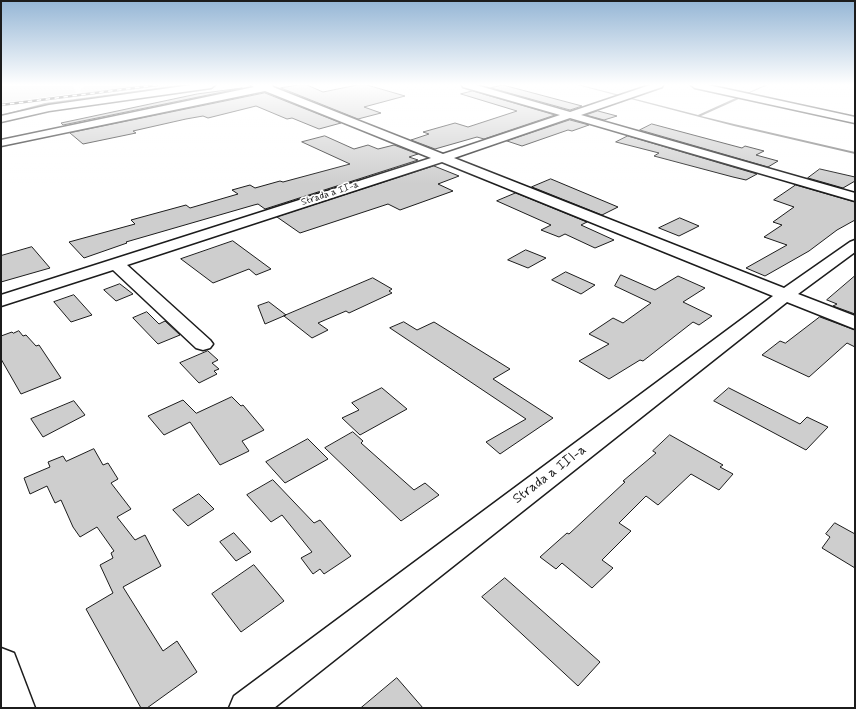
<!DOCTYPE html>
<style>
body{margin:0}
#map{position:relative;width:856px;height:709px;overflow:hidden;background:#fff;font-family:Mynerve,sans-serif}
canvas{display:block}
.frame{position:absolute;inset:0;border:2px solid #1c1c1c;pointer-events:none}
</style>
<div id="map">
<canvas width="856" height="709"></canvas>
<div class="frame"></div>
</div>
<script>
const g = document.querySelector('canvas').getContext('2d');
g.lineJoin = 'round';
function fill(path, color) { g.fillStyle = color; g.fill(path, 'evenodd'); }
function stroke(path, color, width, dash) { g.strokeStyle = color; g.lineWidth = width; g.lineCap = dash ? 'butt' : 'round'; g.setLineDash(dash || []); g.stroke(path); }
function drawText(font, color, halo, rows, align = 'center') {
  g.font = font + ' Mynerve,sans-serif'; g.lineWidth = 3.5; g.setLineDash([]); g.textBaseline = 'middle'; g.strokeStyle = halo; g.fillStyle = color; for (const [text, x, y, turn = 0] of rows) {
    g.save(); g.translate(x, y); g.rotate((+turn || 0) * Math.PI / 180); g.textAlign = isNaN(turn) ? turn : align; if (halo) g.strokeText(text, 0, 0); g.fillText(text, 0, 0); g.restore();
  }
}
fill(new Path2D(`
 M1 85H72L76 93 1 103Z
 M85 85H174L84 96 80 90Z`), '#e2e2e2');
fill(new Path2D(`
 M180 85H187L45 105 1 117V115L45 103Z
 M577 85H581L698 115 740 96 741 98 701 116 734 124 855 152V154L734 126Z
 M765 85H768L747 94H745Z`), '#7a7a7a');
const building = new Path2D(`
 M298 85H307L323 92 357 85H367L405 96 364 107 381 113 358 119 281 88Z
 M503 85 582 106 570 110 491 88Z
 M242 88 63 125 61 123 197 94Z
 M473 91 555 115 484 139 477 137 435 149 411 140 429 134 423 132 455 123 468 127 517 111 461 94Z
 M265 93 341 123 319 129 292 118 287 119 256 106 208 118 203 116 186 119 133 131 136 133 83 144 70 133Z
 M598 111 617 116 604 120 586 115Z
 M570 120 589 125 572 131 568 130 522 146 507 141Z
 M652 124 742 148 745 146 764 151 756 155 778 161 768 167 640 130Z
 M325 136 354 149 368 145 378 149 394 145 418 154 409 157 418 160 265 209 258 204 254 205 126 242 127 243 84 258 69 242 135 224 131 220 186 205 190 208 238 194 232 190 250 185 255 188 280 181 283 182 350 164 302 142Z
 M628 136 757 174 746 180 733 177 654 156 659 153 616 142Z
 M434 166 459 176 438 184 453 191 400 210 388 204 300 233 277 217Z
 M820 169 855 177V181L843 188 808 178Z
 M551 179 618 207 602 215 532 187Z
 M796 185 855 202V220L837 230 809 251 765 276 746 268 787 245 764 237 782 225 773 222 794 207 774 200Z
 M516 193 587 222 581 225 614 240 595 248 565 234 559 237 541 230 551 225 497 201Z
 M680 218 699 226 679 236 659 228Z
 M233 241 271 269 256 275 249 269 213 283 181 259Z
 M32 247 50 268 1 282V256Z
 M526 250 546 258 528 268 508 260Z
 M566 272 595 285 581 294 552 280Z
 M621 275 655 290 678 276 705 288 683 302 712 316 699 325 693 322 643 361 640 360 609 379 579 361 609 344 589 334 613 318 623 323 651 303 615 286Z
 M855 276V314L833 306 837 304 827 300Z
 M373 278 392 289 389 291 392 293 349 313 346 311 318 323 328 330 312 338 284 316Z
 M120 284 133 294 116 301 104 290Z
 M74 295 92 315 71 322 54 302Z
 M269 302 286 315 265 324 258 306Z
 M147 312 159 324 165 321 180 335 158 344 133 318Z
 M820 317 855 330V347L847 343 809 377 762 355 780 341 785 343Z
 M404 322 417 330 434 322 510 369 493 379 553 418 500 454 486 442 526 419 390 328Z
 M19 331 23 336 26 335 36 346 39 345 61 378 21 394 1 359V336L12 332 13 333Z
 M208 351 218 360 212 363 219 369 214 371 217 374 199 383 180 363Z
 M382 388 407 409 360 435 342 418 359 410 352 403Z
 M729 388 800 424 807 417 828 427 806 450 714 401Z
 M232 397 241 406 243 405 264 430 242 441 249 451 220 465 190 422 164 435 148 416 183 400 196 413Z
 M74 401 85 415 43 437 31 419Z
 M353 432 363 441 361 443 414 490 425 483 439 495 401 521 325 448Z
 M670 435 723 465 720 467 733 474 719 490 691 474 658 505 646 496 619 523 631 531 602 560 613 568 592 588 562 563 556 569 540 557 567 533 569 534 625 482 623 481 656 453 653 451Z
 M308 439 328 459 285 483 266 462Z
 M94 449 103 465 108 463 118 479 111 483 131 509 117 517 135 540 145 535 161 566 123 587 163 651 177 641 197 672 147 708H141L86 609 113 593 100 565 113 558 111 553 114 551 97 527 80 537 73 527 61 500 55 503 47 486 30 494 24 478 50 467 48 462 63 456 66 461Z
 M273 480 314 523 320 520 351 556 324 574 320 569 313 574 301 558 312 552 282 515 271 522 247 495Z
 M199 494 214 509 188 526 173 510Z
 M835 523 855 534V568L822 548 830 537 826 534Z
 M234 533 251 552 236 561 220 542Z
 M254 565 284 601 241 632 212 594Z
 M505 578 600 662 578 686 482 597Z
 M397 678 423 708H361Z`);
fill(building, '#cecece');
stroke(building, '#1c1c1c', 1);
const minor = new Path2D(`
 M191 85H215L211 88 49 111 1 122V116L49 105Z
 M251 85H272L273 87 443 154 560 115 463 87 462 85H476L570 112 650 85H663L662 87 581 115 855 193V201L570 118 454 158 784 288 850 242 855 240V252L798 294 855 316V329L787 302 274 708H229L234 696 773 296 442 162 127 265 210 340 213 344 210 348 203 350 196 348 113 270 1 306V295L431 158 265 91 1 146V140L254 87Z
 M691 85H708L855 117V123L695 88Z`);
const major = new Path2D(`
 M1 648 14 653 35 708H1Z`);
stroke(minor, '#1c1c1c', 3);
stroke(major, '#1c1c1c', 3);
fill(minor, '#fff');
fill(major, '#fff');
const rail = new Path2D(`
 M1 105 157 85`);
stroke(rail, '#1c1c1c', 2.5);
stroke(rail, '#fff', 1.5, [4.5]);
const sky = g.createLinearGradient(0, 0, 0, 184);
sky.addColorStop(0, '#95b6d5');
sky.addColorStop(0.46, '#fff');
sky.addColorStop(1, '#ffffff00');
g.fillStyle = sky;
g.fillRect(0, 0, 856, 184);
drawText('10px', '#1c1c1c', '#fff', [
 ["Strada a II-a",330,194,-18]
]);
drawText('14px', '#1c1c1c', '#fff', [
 ["Strada a III-a",550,475,-37]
]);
</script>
